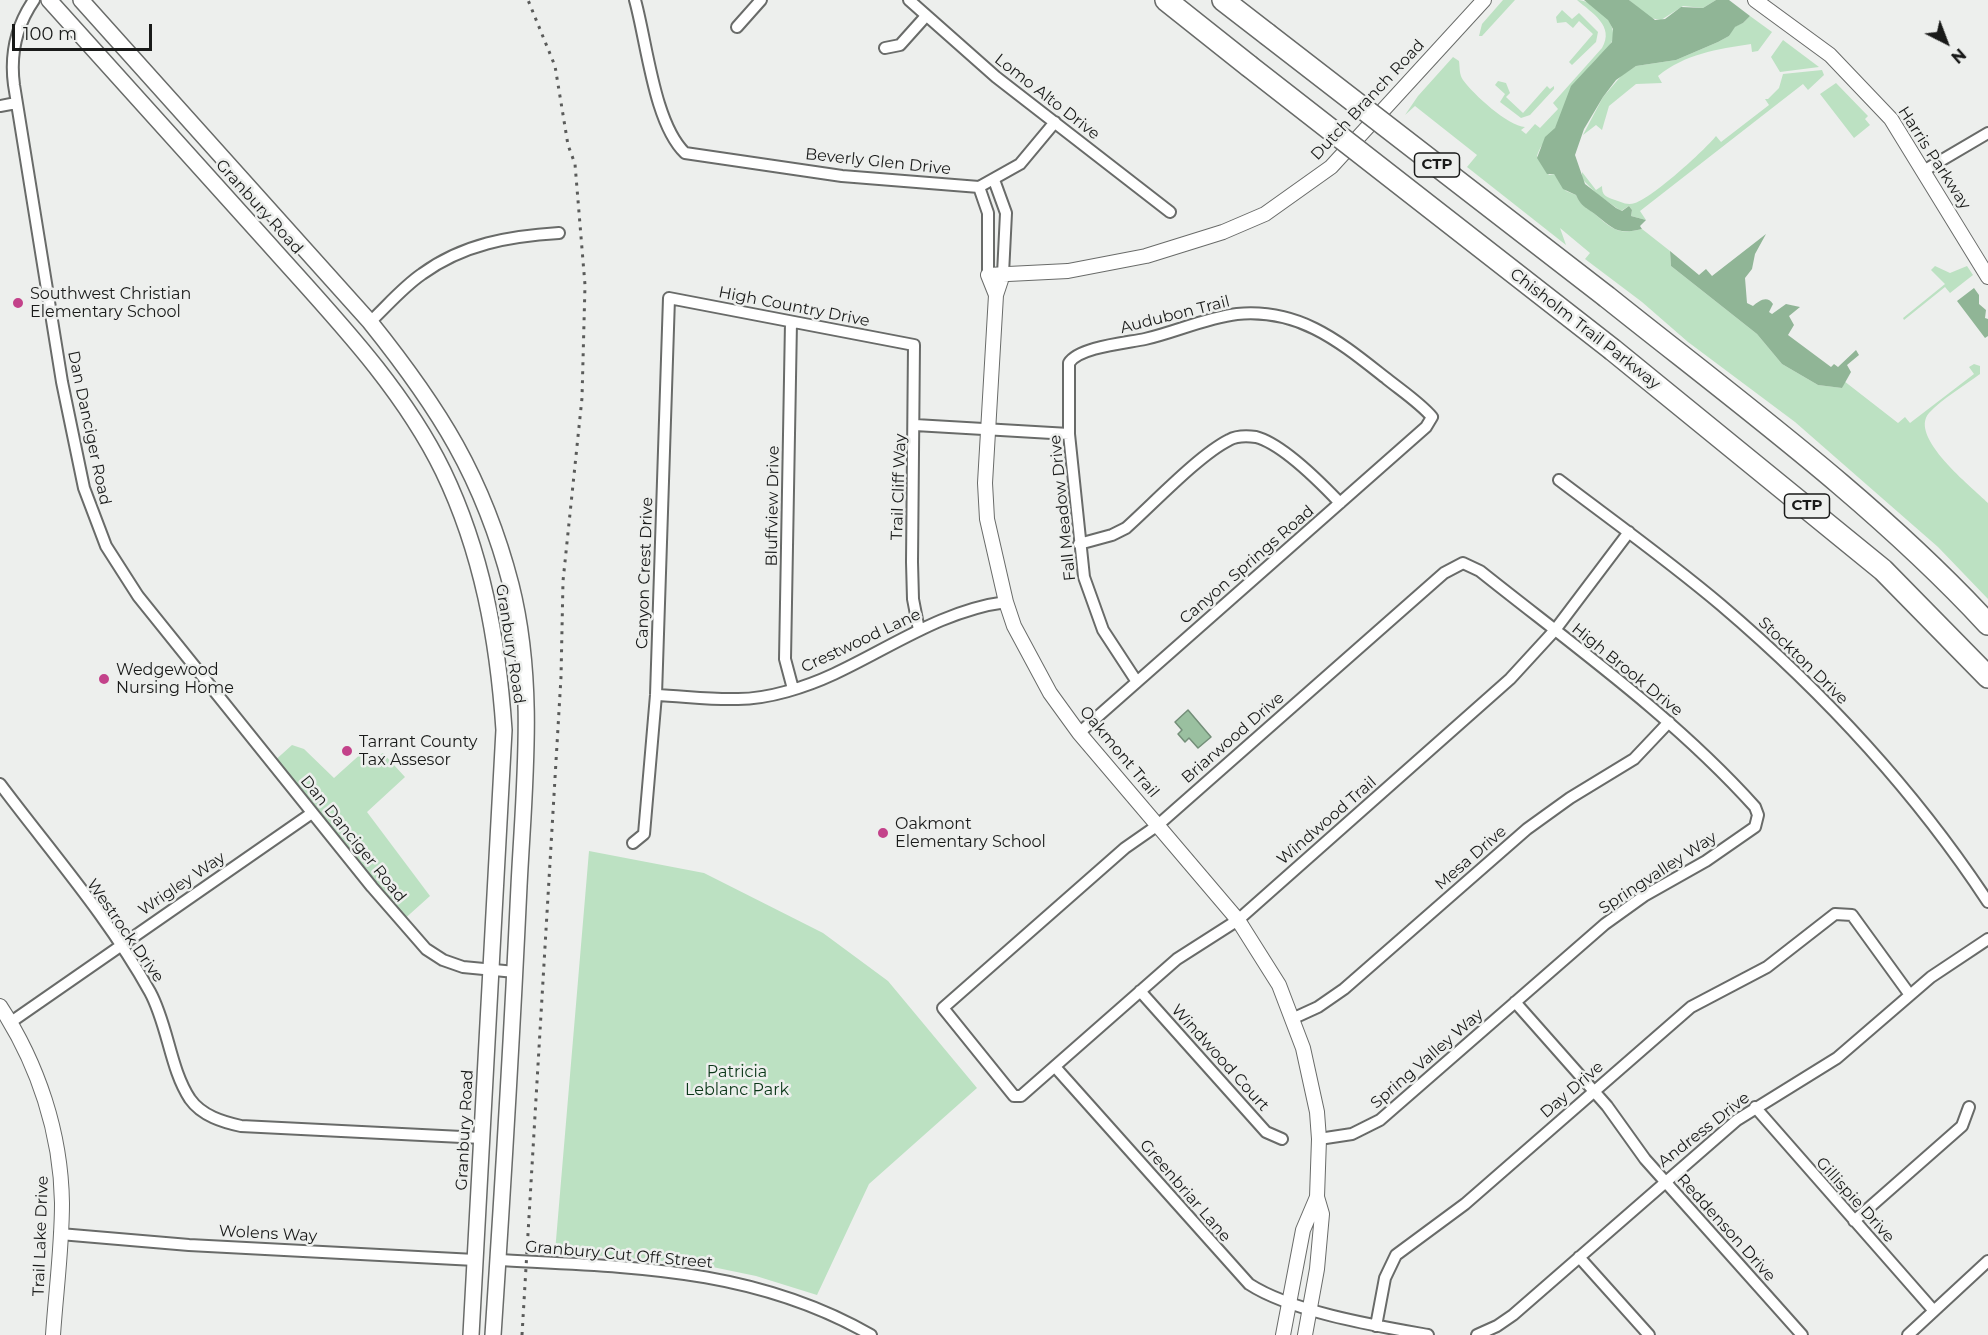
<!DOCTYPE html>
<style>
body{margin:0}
#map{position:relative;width:1988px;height:1335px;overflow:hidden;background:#edefed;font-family:Montserrat,sans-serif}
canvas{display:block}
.north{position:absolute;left:1916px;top:12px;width:60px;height:60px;-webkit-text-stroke:4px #edefed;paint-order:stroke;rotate:138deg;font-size:16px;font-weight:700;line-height:24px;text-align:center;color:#191a19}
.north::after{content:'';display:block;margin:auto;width:21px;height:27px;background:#191a19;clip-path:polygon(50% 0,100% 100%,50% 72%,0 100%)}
.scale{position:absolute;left:12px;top:24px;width:140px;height:27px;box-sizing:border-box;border:3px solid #191a19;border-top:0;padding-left:8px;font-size:18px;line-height:21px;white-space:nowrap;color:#191a19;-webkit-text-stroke:4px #edefed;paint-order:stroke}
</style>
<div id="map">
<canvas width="1988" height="1335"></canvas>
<div class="north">N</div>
<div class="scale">100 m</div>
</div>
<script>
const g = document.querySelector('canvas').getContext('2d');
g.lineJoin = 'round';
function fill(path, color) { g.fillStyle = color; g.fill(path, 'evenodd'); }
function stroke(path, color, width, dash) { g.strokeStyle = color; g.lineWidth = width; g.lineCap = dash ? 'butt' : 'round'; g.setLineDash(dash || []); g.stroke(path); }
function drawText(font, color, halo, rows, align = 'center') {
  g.font = font + ' Montserrat,sans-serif'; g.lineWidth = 5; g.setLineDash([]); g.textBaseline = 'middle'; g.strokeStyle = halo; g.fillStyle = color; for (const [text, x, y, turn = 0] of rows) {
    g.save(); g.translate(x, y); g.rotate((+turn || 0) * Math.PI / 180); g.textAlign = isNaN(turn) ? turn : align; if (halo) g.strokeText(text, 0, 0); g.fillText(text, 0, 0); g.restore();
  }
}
fill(new Path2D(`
 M1503 0H1515L1482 36H1479L1482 24Z
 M1577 0C1594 0 1619 23 1612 41 1608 51 1597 57 1591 65 1576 85 1569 111 1554 130 1546 141 1542 142 1537 156L1549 175 1554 174 1566 191 1576 195C1582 208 1586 206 1596 215 1613 230 1619 235 1642 229L1670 251 1671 266 1757 334 1782 364 1818 385 1842 388 1844 381 1898 423 1905 417 1910 423 1974 374 1969 367 1974 364 1980 366V374C1964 386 1943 398 1929 413 1908 437 1972 487 1988 503V599L1938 547 1795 422 1688 342 1642 302 1585 259 1590 253 1560 228 1566 245 1467 167 1477 155 1415 106 1405 115 1418 96 1453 57 1459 61C1460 68 1459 74 1463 80 1473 94 1508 126 1525 127L1521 130 1526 134 1535 124 1540 128 1558 109 1553 103 1602 48C1615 26 1592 13 1577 0Z
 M1629 0H1716L1703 8 1683 6 1661 20 1650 18Z
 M1562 10 1572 19 1579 13 1598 32 1596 42 1572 65 1569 62 1593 34 1579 21 1573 28 1566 22 1557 23 1556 17Z
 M1750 16 1772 32 1758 51 1752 52 1751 44C1717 49 1685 54 1658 76L1662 83 1636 84 1609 106 1602 130 1596 125 1583 135 1603 97 1622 75 1636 66 1676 60 1718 42 1729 36 1734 27 1743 23Z
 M1783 40 1819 67 1780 72 1771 57Z
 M1822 70 1824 75 1808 90 1803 84 1640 211 1646 220 1631 216 1632 210 1629 206 1621 211 1598 195 1582 179V172L1596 190 1602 186C1602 195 1605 196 1612 199 1620 201 1626 206 1635 203 1652 198 1704 151 1716 136L1721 142 1769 105 1765 99H1768L1779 88 1783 74Z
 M1498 81 1506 83 1510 93 1506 97 1523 113 1547 86 1550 89 1554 86V89L1530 115 1521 118 1500 102 1505 94 1495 85Z
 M1836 83 1868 116 1865 119 1870 125 1854 138 1820 94Z
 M1935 266 1950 273 1967 266 1973 275 1950 293 1945 287 1904 320 1903 318 1945 284 1931 270Z
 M292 745 304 749 334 778 364 751 371 759 383 753 405 777 367 812 430 896 401 922 272 763Z
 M589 851 704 873 823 933 888 981 977 1088 869 1184 817 1295 756 1276 698 1264 555 1252Z`), '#bce1c2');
fill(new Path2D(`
 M1584 0H1629L1655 20 1665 19 1681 7 1703 8 1716 0H1729L1750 16 1743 23 1735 27 1729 36 1718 42 1676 60 1636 66 1616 80 1603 97 1584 129 1575 155 1585 184 1616 208 1622 211 1629 206 1632 210 1631 216 1646 220 1640 226 1642 229C1617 235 1614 229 1596 215 1586 207 1581 207 1576 195L1563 189 1554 174H1547L1537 158 1545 137 1555 128 1571 86 1612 42 1613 29 1608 20Z
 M1766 234 1755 254 1752 269 1745 278 1747 303 1753 306C1759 301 1767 295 1773 304L1769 312 1772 314 1786 304 1800 307 1789 316 1794 325 1788 335 1831 367 1834 364 1838 367 1856 350 1859 355 1847 365 1851 372 1842 388 1818 385 1782 364 1757 334 1671 266 1670 251 1699 275 1706 269 1712 276Z
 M1974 288 1979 295V304L1986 310 1985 318 1988 319V336L1985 338 1957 301Z`), '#90b596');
const water = new Path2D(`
 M1188 710 1211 737 1198 748 1189 738 1185 742 1178 734 1182 730 1175 722Z`);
fill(water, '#9ac0a0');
stroke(water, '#738e78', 1.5);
const minor = new Path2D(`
 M34 0C16 26 10 55 14 85L62 382 84 488 106 546 138 596 372 887 426 949 443 960 463 967 515 972
 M635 0C647 43 654 123 685 153L842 176 979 187 1020 164 1055 122
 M909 0 996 77 1170 212
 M737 27 761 0
 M885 48 900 45 926 16
 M0 106 16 103
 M1925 170 1988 133
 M994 180 1006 213 1003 274
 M979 187 988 213V275
 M370 322C387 306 403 287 422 274 463 244 510 236 559 233
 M791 322 785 659 793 689
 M915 425 1069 434
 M1559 480C1613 521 1669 561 1721 605 1822 691 1915 791 1988 902
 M1079 544 1112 535 1126 528C1153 504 1199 455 1229 440 1236 436 1248 436 1256 437 1283 444 1321 483 1340 503
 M656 695C683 696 711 700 738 699 769 699 806 687 834 674 890 648 943 610 1006 602
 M1079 733 1426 427 1432 417C1420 403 1402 391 1387 379 1341 343 1301 308 1237 314 1205 318 1176 332 1145 339 1126 343 1079 347 1069 363V434L1084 577 1103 630 1137 682
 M0 784C51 852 109 918 150 992 168 1025 170 1069 190 1099 202 1116 223 1122 241 1126L482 1138
 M633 843 644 834 656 695 669 298 914 345 912 562 913 599 919 630
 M1140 991 1266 1132 1282 1139
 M1515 1002 1607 1106 1645 1159 1802 1335
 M1294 1018 1318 1007 1344 989 1527 829 1570 798 1634 759 1669 722
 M11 1022 312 813
 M1056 1068 1249 1284C1292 1312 1377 1326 1428 1335
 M1755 1107 1934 1311
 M1319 1139 1352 1134 1380 1120 1605 924 1644 896 1706 861 1755 827 1758 815 1755 807C1674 717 1574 646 1480 571L1463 563 1444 573 1158 825 1125 848 943 1008 1014 1096H1021L1177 959 1238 920 1510 679 1555 630 1629 532
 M1854 1221 1962 1126 1969 1107
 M60 1234 189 1245 475 1260
 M1579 1257 1649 1335
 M498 1260C629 1267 753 1267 871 1335
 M1376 1326 1385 1278 1396 1255 1465 1204 1691 1007 1767 967 1835 914 1852 915 1910 995
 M1477 1335 1497 1326 1513 1315 1737 1120 1837 1058 1931 977 1988 939
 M1908 1335 1988 1261`);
const tertiary = new Path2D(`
 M1755 0 1830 55 1891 119 1988 277
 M1003 274 996 295 985 483 987 519 1006 602 1014 626 1050 693 1079 733 1238 920 1279 985 1303 1048 1317 1112 1319 1139 1317 1197 1322 1214 1317 1269 1305 1335
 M996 295 988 275 1068 271 1146 256 1223 232 1265 214 1331 167 1484 0
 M0 1006C38 1064 61 1133 62 1203 62 1247 56 1291 53 1335
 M1283 1335 1303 1230 1317 1197`);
const secondary = new Path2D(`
 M49 0C122 81 194 162 267 242 331 314 401 385 443 471 482 552 498 640 504 730L471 1335
 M81 0 370 322C439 408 483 477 511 585 536 684 524 786 519 886 512 1036 503 1185 493 1335`);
const motorway = new Path2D(`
 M1166 0 1249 66
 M1223 0 1267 34
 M1607 297C1737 401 1874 501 1988 624
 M1613 350 1883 570 1988 677`);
stroke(minor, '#696b69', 14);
stroke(tertiary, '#696b69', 16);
stroke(secondary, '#696b69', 18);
stroke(motorway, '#696b69', 24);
stroke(minor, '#fff', 10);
stroke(tertiary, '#fff', 14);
stroke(secondary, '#fff', 15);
stroke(motorway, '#fff', 21);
stroke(new Path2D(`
 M522 1335 561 677 563 581 582 398 585 285 575 164 568 145 555 66 528 0`), '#5a5b5a', 3, [3, 6]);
const motorwayBridge = new Path2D(`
 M1267 34 1607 297
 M1249 66 1613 350`);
stroke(motorwayBridge, '#696b69', 24, []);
stroke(motorwayBridge, '#fff', 21);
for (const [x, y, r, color] of [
 [18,303,6,"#c3428a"],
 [104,679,6,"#c3428a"],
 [347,751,6,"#c3428a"],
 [883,833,6,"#c3428a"]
]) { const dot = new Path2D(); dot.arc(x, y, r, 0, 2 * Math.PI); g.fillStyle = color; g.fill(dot); stroke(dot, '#edefed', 2); }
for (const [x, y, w] of [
 [1437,165,45],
 [1807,506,45]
]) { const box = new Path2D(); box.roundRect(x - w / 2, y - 12, w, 24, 4.5); g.fillStyle = '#edefed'; g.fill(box); stroke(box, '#191a19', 1.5); }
drawText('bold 15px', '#191a19', null, [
 ["CTP",1437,165],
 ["CTP",1807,506]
]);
drawText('16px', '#191a19', '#edefed', [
 ["Lomo Alto Drive",1047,97,38],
 ["Dutch Branch Road",1368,100,-47],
 ["Harris Parkway",1934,158,57],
 ["Beverly Glen Drive",878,162,6],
 ["Granbury Road",259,207,48],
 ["High Country Drive",794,307,11],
 ["Audubon Trail",1175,315,-14],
 ["Chisholm Trail Parkway",1585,329,38],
 ["Dan Danciger Road",89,428,78],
 ["Trail Cliff Way",899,487,-88],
 ["Bluffview Drive",773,506,-89],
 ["Fall Meadow Drive",1063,508,-96],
 ["Canyon Springs Road",1247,565,-41],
 ["Canyon Crest Drive",645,573,-88],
 ["Crestwood Lane",861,641,-25],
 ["Granbury Road",510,644,81],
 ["Stockton Drive",1803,661,44],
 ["High Brook Drive",1627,670,39],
 ["Briarwood Drive",1233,738,-41],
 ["Oakmont Trail",1119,752,50],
 ["Windwood Trail",1327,821,-41],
 ["Dan Danciger Road",353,839,51],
 ["Mesa Drive",1471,858,-41],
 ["Springvalley Way",1658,873,-33],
 ["Wrigley Way",182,884,-34],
 ["Westrock Drive",125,931,55],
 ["Windwood Court",1220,1058,48],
 ["Spring Valley Way",1427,1059,-41],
 ["Day Drive",1572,1090,-41],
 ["Granbury Road",465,1130,-87],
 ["Andress Drive",1704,1130,-38],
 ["Greenbriar Lane",1185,1191,49],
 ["Gillispie Drive",1855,1200,48],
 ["Reddenson Drive",1726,1228,48],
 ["Wolens Way",268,1234,3],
 ["Trail Lake Drive",41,1236,-88],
 ["Granbury Cut Off Street",619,1255,5]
]);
drawText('16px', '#191a19', '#edefed', [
 ["Southwest Christian",30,294],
 ["Elementary School",30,312],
 ["Wedgewood",116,670],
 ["Nursing Home",116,688],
 ["Tarrant County",359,742],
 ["Tax Assesor",359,760],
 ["Oakmont",895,824],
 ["Elementary School",895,842]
], 'left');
drawText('16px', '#0b3718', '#edefed', [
 ["Patricia",737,1072],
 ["Leblanc Park",737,1090]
]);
</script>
